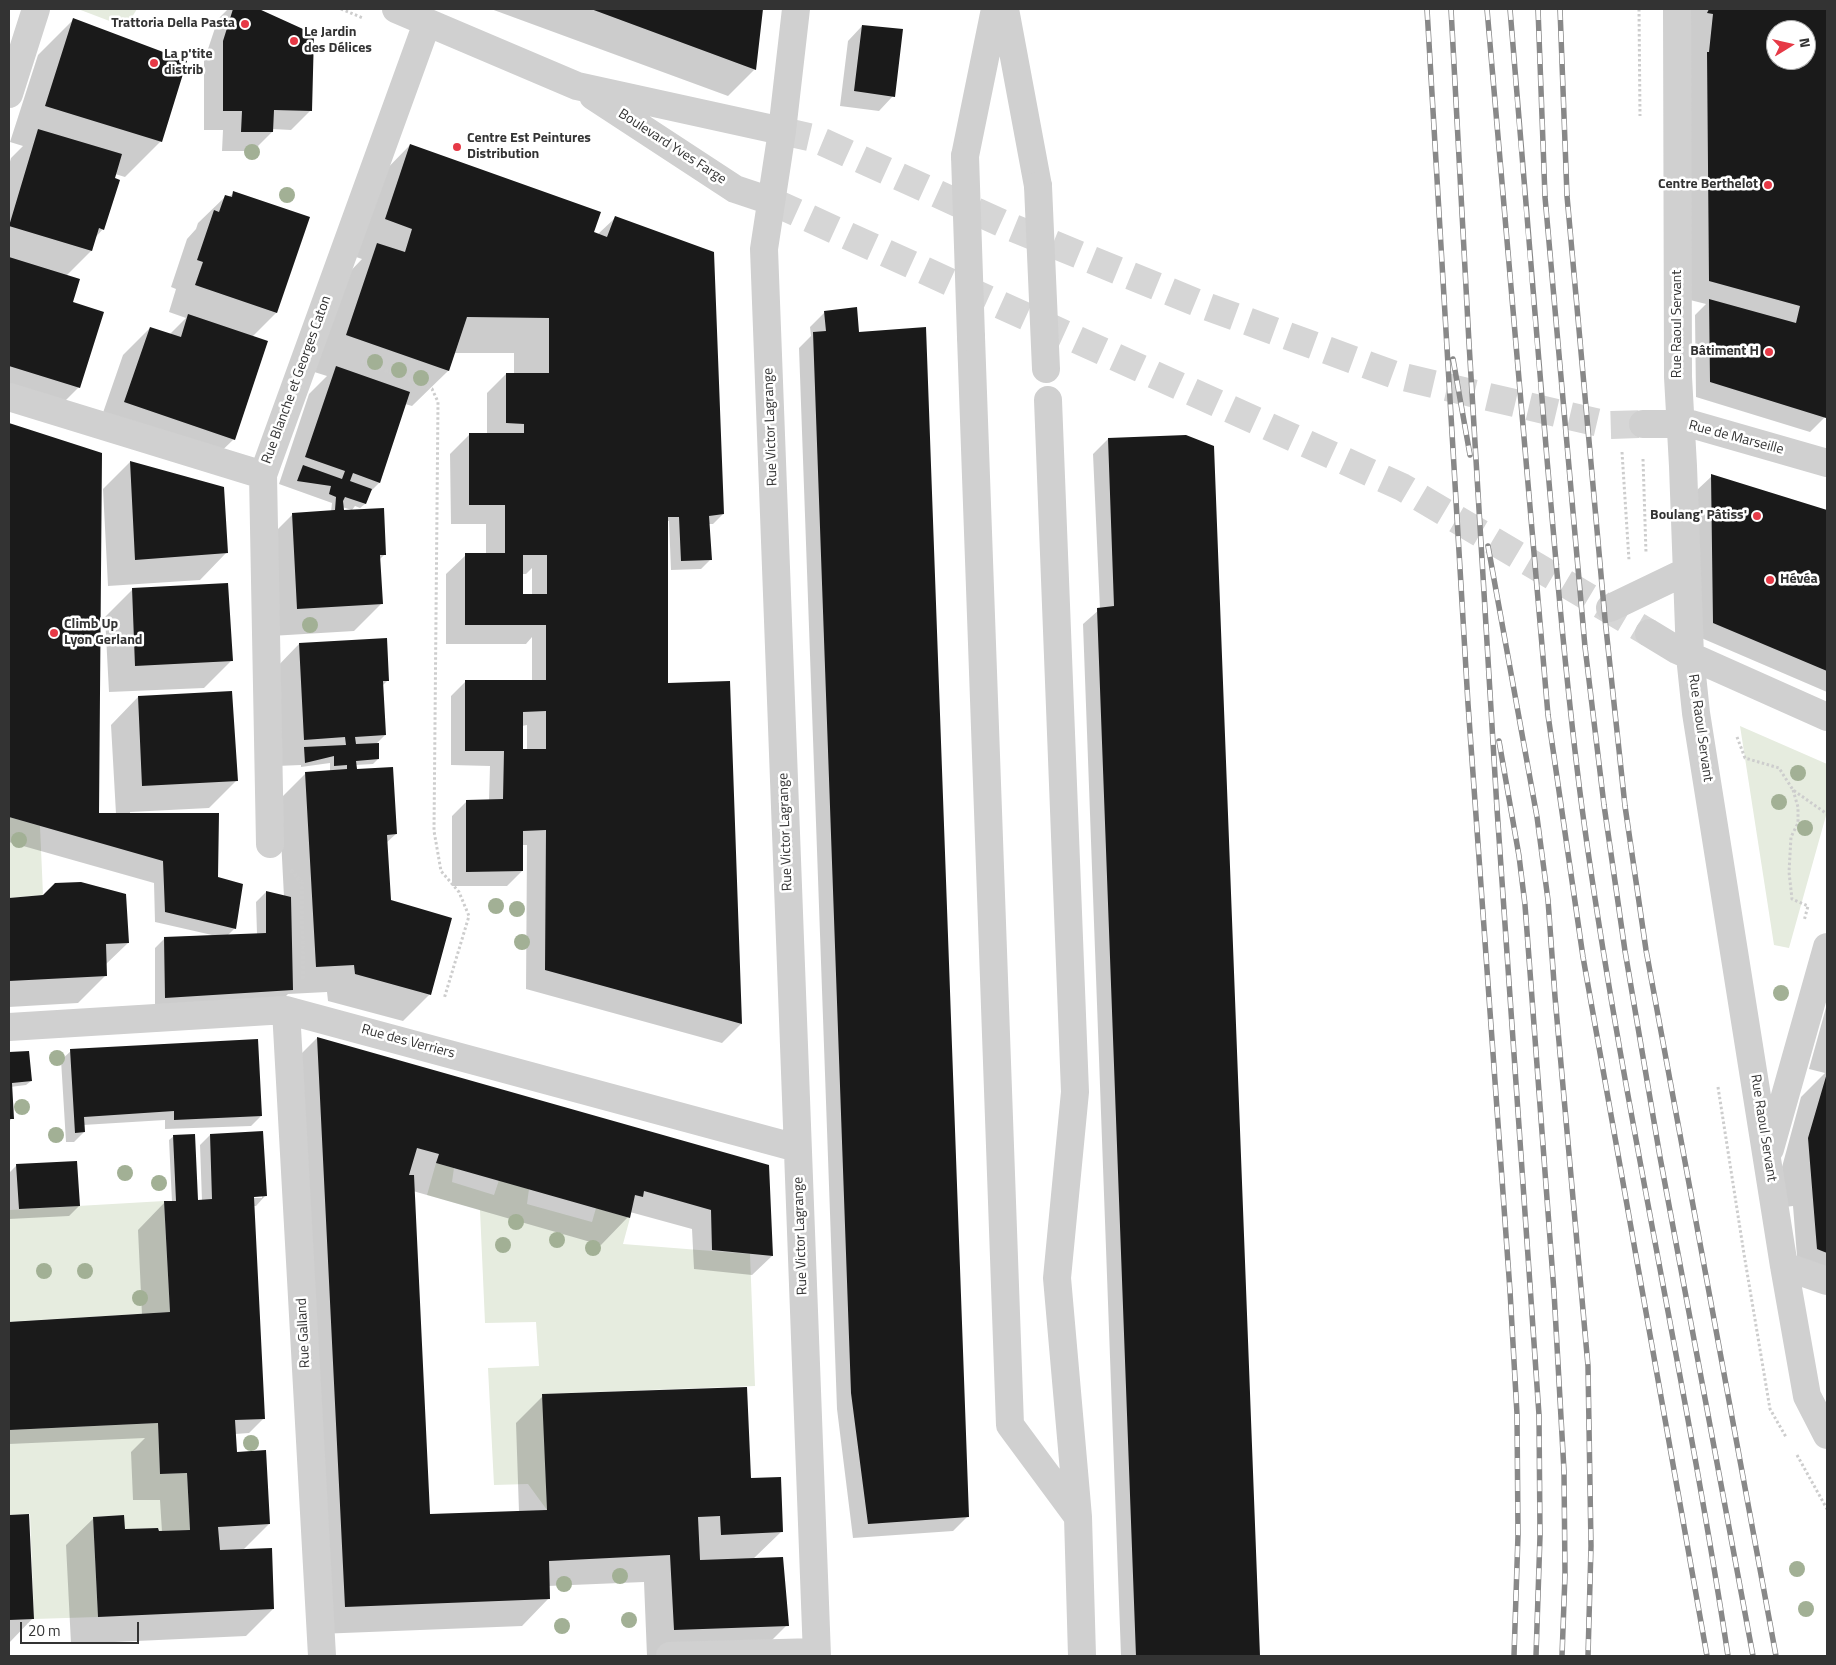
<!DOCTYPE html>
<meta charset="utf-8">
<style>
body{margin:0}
#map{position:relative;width:1836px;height:1665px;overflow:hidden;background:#fff;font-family:"Titillium Web",sans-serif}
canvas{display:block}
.frame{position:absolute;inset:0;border:10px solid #333;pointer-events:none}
.north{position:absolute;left:1766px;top:20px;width:50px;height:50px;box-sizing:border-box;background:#fff;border:1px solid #adadad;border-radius:50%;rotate:81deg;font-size:14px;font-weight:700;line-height:20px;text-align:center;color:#333}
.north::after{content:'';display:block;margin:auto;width:18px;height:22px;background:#e63946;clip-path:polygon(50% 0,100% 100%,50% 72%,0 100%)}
.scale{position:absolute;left:20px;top:1622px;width:119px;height:22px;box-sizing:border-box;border:2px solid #333;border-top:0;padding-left:6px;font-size:15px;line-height:18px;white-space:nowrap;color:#333;-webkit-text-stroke:4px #fff;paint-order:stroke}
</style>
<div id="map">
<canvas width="1836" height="1665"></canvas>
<div class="frame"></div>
<div class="north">N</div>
<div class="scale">20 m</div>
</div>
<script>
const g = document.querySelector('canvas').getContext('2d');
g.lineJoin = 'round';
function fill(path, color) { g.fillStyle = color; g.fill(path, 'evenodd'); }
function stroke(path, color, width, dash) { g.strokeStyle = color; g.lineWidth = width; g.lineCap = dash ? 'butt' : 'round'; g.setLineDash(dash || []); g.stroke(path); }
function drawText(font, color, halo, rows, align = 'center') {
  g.font = font + ' "Titillium Web",sans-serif'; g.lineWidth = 5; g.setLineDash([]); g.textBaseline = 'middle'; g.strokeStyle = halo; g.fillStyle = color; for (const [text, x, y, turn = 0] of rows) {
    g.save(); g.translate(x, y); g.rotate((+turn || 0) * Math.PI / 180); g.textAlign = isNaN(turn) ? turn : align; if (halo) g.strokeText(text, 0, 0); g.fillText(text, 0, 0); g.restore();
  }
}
fill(new Path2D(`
 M78 9H137L132 17 134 26 128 28Z
 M1740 726 1827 764V812L1789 948 1774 945Z
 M9 817 40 826 43 895 9 898Z
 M436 1163 454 1168 452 1182 494 1195 499 1180 529 1189 527 1204 592 1222 596 1208 630 1218 623 1244 750 1254 755 1386 543 1394 547 1510 528 1484 494 1485 488 1368 539 1366 536 1322 485 1323 480 1210 427 1195Z
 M164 1201 170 1312 9 1322V1210Z
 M158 1423 160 1474 187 1473 190 1530 159 1531 158 1528 125 1529 123 1515 93 1517 98 1617 34 1619 30 1514 9 1515V1430Z`), '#e6ecdf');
fill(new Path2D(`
 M228 9H256L312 35 311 110 291 130 272 129V132L253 151H222L223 130H204V61L218 19Z
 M491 9H762L755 69 728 96Z
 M1691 9H1827V409L1825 417 1810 432 1696 397 1695 315 1706 304 1690 300 1681 40ZM1776 30H1806V60H1776Z
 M73 20 161 141 125 177 115 174 103 229 95 238 91 251 66 276 71 303 79 387 52 414 9 401V165L11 158 23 146 10 142 38 55Z
 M862 26 893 96 879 111 840 106 848 41Z
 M410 145 597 235 615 218 723 514 713 524H709L710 560 701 569 671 570 669 521H667V682L741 1024 722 1043 526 989 527 845H522V871L507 886H452V816L467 801H489L490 766 451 765V696L466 681H532V637L526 644H446V574L466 555 486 554V524H451L450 454 470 434H487V393L506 374H514V353H454L448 371 412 406 405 404 379 483 369 493 365 504 360 508 355 506 352 510 342 507V509L385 554 379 560 381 604 354 631 271 636 266 541 293 514 331 512 332 503 279 484 309 394 327 376 311 371 342 280 362 259 350 255 375 181ZM532 568V595H522V574H526ZM527 725V750H522V726Z
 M234 193 276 313 252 337 234 439 206 466 97 430 123 355 150 328 169 335 186 318 169 312 176 289 171 287 187 239 196 229 198 223 226 196 229 197Z
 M825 312 968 1516 953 1531 853 1538 837 1409 799 348 811 336 810 327Z
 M9 425 100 453 98 814H116L111 725 138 697 236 781 209 808 130 812V814L217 876 235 928 228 935 257 934 256 902 266 892 284 897 279 800 306 773 330 772V763L301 767V765L277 766 272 672 299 644 388 680 382 686 385 735 375 745 378 759 373 764 356 765V770L396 834 386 843 390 901 430 994 403 1021 328 1001 327 992 288 994 282 1000 155 1007V948L165 938 212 935 155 922 154 883 9 842Z
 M1108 439 1213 446 1259 1656H1121L1083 624 1100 609 1093 454Z
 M130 462 223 488 227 552 200 580 108 586 103 489Z
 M1712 476 1827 511V692L1699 637 1697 490Z
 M132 590 231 661 204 688 109 692 105 617Z
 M44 896 128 943 105 965V976L78 1003 9 1007V899Z
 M1827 1004V1279L1798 1269 1793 1206 1785 1207 1782 1167 1801 1097 1825 1073 1809 1069Z
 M317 1038 768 1166 772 1256 752 1275 694 1269 692 1229 630 1212 628 1217 601 1245 413 1191 429 1516 519 1512 516 1423 543 1396 750 1480 781 1532 753 1559 787 1625 760 1652 647 1656 644 1582 548 1586 549 1598 522 1626 318 1634 290 1065Z
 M71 1051 261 1116 251 1126 165 1129V1120L83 1125 84 1132 74 1142H66L61 1060Z
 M28 1052 31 1081 26 1085 10 1087 12 1118 9 1122V1053Z
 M210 1135 265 1196 256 1206H253L264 1418 249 1433 235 1434 236 1453 269 1524 242 1551 273 1609 246 1636 71 1644 66 1545 94 1518 124 1530 162 1532 160 1500H133L131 1452 145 1438 9 1444V1322L142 1315 138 1230 165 1202H172L169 1140 174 1136 197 1201H202L200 1145ZM262 1195V1198H253V1196Z
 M17 1165 79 1206 69 1216 9 1219V1173Z
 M28 1515 33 1618 9 1643V1516Z`), '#0003');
fill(new Path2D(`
 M233 9H259L314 34 312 111 274 110 273 132H241L242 111H223V41Z
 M591 9H763L756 70Z
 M1709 9H1827L1826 418 1710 382 1709 299 1796 323 1800 306 1709 281 1707 52H1709L1713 14 1707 13ZM1776 30H1806V60H1776Z
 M73 18 187 61 162 142 45 106Z
 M862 25 903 29 895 97 854 91Z
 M38 129 122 154 115 178 120 180 104 230 99 228 92 251 9 226Z
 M410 144 601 212 594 232 607 237 615 216 714 252 724 514 709 516 712 560 681 561 679 517H668V683L730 681 742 1024 545 970 546 830 523 831V871L466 872V800L503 799 504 751H465V680H546V625H465V553H505V505H469V433H524V424L506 423V373H549V318L467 317 449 371 346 335 377 243 405 252 412 229 385 219ZM523 555H547V594H523ZM546 711V749H523V712Z
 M233 191 310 217 277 313 195 285 203 262 197 260 214 210 219 212 225 195 232 197Z
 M9 257 80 279 73 302 104 312 80 388 9 366Z
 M857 307 859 332 926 327 969 1517 868 1524 851 1393 813 332 826 331 824 311Z
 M188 314 268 341 235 440 124 402 150 327 181 337Z
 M336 366 410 392 380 483 353 473 350 481 372 489 366 504 345 497 343 501 344 510 384 508 386 555H380L383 604 297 609 292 513 335 510 336 497 329 494 331 486 297 481 303 465 342 479 345 471 305 457Z
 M9 423 102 453 99 813H219L218 877 243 884 236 929 165 912 163 861 9 817Z
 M1186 435 1214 446 1260 1656H1136L1097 608 1114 606 1108 438Z
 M130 461 224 487 228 553 135 560Z
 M1711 474 1827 510V671L1713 623Z
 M228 583 233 661 135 666 132 588Z
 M387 638 389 681H383L386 735 355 737 356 744 379 743V759L356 761 357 769 393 767 397 834 387 835 391 900 452 918 431 995 355 974 354 965 316 967 305 772 347 769V765L334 766V756L305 763 304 747 346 745 345 737 304 740 299 643Z
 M232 691 238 781 142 786 138 696Z
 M81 882 126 894 129 943 106 944 107 976 9 981V898L43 895 55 883Z
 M266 891 291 897 293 990 165 998 164 937 266 933Z
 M317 1037 769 1165 773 1256 712 1250 711 1210 644 1191 643 1197 635 1195 630 1218 436 1163 439 1154 417 1148 409 1175H414L430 1514 547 1510 542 1394 747 1387 751 1478 781 1477 783 1532 721 1535 720 1516 698 1517 700 1560 783 1557 789 1626 674 1630 670 1555 549 1561 550 1599 345 1607Z
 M258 1039 262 1116 174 1120V1111L84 1117 85 1132 75 1133 70 1049Z
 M29 1051 32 1081 12 1083 14 1119H9V1052Z
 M1827 1073V1253L1817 1249 1808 1138Z
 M263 1131 267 1196 254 1197 265 1419 235 1420 237 1452 266 1450 270 1524 218 1527 220 1550 272 1548 274 1609 98 1617 93 1517 124 1515 125 1529 158 1528 159 1531 190 1530 187 1473 160 1474 158 1423 9 1430V1322L170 1312 164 1201H176L173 1135 195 1134 198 1200 212 1199 210 1134Z
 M77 1161 80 1206 19 1209 16 1164Z
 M29 1514 34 1619 9 1620V1515Z`), '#1a1a1a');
stroke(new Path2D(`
 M782 131 813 138 825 143 1006 225 1200 304 1395 375 1608 425 1643 424
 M771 201 1402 487 1649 633`), '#d6d6d6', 28, [28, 14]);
stroke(new Path2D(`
 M341 9 363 18
 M1639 9 1640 116
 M362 361 432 389 438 402 434 831 441 871 459 892 469 916 444 999
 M1622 452 1629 560
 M1643 459 1646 553
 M1737 737 1745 758 1779 768 1793 790 1827 814
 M1793 790 1798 807V823L1791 837 1789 872 1792 899 1808 906 1804 921
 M291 870 302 883 303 980
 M1718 1087 1744 1254 1770 1409 1786 1437
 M1797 1455 1827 1509`), '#cdcdcd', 3, [2.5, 2.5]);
stroke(new Path2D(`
 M396 9 577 86 782 131
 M796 9 782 131 764 249 817 1656
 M1005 9 1038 186
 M1677 9 1678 377 1683 466 1690 656 1696 713 1784 1266 1807 1396 1827 1435
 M9 94 36 9
 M593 96 735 189 771 201
 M965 156 995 9
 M971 337 1010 1425 1078 1517 1082 1656
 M9 397 263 475
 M1048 400 1075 1092 1057 1278 1078 1517
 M1643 424H1691L1827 463
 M1610 608 1687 571
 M1649 633 1677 650 1827 717
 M270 844 263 475 427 23
 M286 1010 322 1656
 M9 1027 286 1010 797 1148
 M1770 1149 1827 947
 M1784 1266 1827 1281
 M670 1656 816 1652`), '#d0d0d0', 28);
const rail = new Path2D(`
 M1427 9 1468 704 1510 1291 1517 1414 1518 1535 1514 1656
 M1451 9 1469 343 1497 809 1539 1415 1540 1536 1536 1656
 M1487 9 1548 715 1583 957 1707 1656
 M1510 9C1522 159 1534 309 1547 459 1557 575 1567 692 1582 808 1620 1092 1685 1372 1728 1656
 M1538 9 1545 197 1585 647 1604 805 1625 951 1660 1157 1753 1656
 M1560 9 1567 196 1605 619 1625 806 1646 950 1776 1656
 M1453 359 1470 455
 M1488 546 1537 817 1548 900 1555 997 1588 1366 1591 1546 1588 1656
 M1499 741 1519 856 1525 905 1554 1292 1564 1471 1565 1575 1562 1656`);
stroke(rail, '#888', 5.5);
stroke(rail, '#fff', 4, [11]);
stroke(new Path2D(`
 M965 156 971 337
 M1038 186 1046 369`), '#d0d0d0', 28);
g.fillStyle = '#a2b095';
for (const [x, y] of [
 [252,152],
 [287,195],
 [375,362],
 [399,370],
 [421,378],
 [310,625],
 [1798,773],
 [1779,802],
 [1805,828],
 [19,840],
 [496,906],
 [517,909],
 [522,942],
 [1781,993],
 [57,1058],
 [22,1107],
 [56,1135],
 [125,1173],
 [159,1183],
 [516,1222],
 [557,1240],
 [503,1245],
 [593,1248],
 [44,1271],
 [85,1271],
 [140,1298],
 [251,1443],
 [1797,1569],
 [620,1576],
 [564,1584],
 [1806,1609],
 [629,1620],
 [562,1626]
]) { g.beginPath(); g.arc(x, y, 8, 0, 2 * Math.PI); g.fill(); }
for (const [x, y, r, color] of [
 [245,24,5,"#e63946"],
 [294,41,5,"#e63946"],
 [154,63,5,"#e63946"],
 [457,147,5,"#e63946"],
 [1768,185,5,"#e63946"],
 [1769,352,5,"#e63946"],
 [1757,516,5,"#e63946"],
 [1770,580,5,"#e63946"],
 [54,633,5,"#e63946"]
]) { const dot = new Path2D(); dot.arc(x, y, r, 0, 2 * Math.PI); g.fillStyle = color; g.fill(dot); stroke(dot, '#fff', 2); }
drawText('bold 14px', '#333', '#fff', [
 ["Trattoria Della Pasta",235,24,"right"],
 ["Le Jardin",304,33],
 ["des Délices",304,49],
 ["La p'tite",164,55],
 ["distrib",164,71],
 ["Centre Est Peintures",467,139],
 ["Distribution",467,155],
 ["Centre Berthelot",1758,185,"right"],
 ["Bâtiment H",1759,352,"right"],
 ["Boulang' Pâtiss'",1747,516,"right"],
 ["Hévéa",1780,580],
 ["Climb Up",64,625],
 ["Lyon Gerland",64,641]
], 'left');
drawText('14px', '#333', '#fff', [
 ["Boulevard Yves Farge",672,147,33],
 ["Rue Raoul Servant",1678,324,-90],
 ["Rue Blanche et Georges Caton",297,380,-70],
 ["Rue Victor Lagrange",771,427,-92],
 ["Rue de Marseille",1736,438,15],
 ["Rue Raoul Servant",1700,728,82],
 ["Rue Victor Lagrange",786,832,-92],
 ["Rue des Verriers",408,1042,15],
 ["Rue Raoul Servant",1763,1128,81],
 ["Rue Victor Lagrange",801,1236,-92],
 ["Rue Galland",304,1333,-93]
]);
</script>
